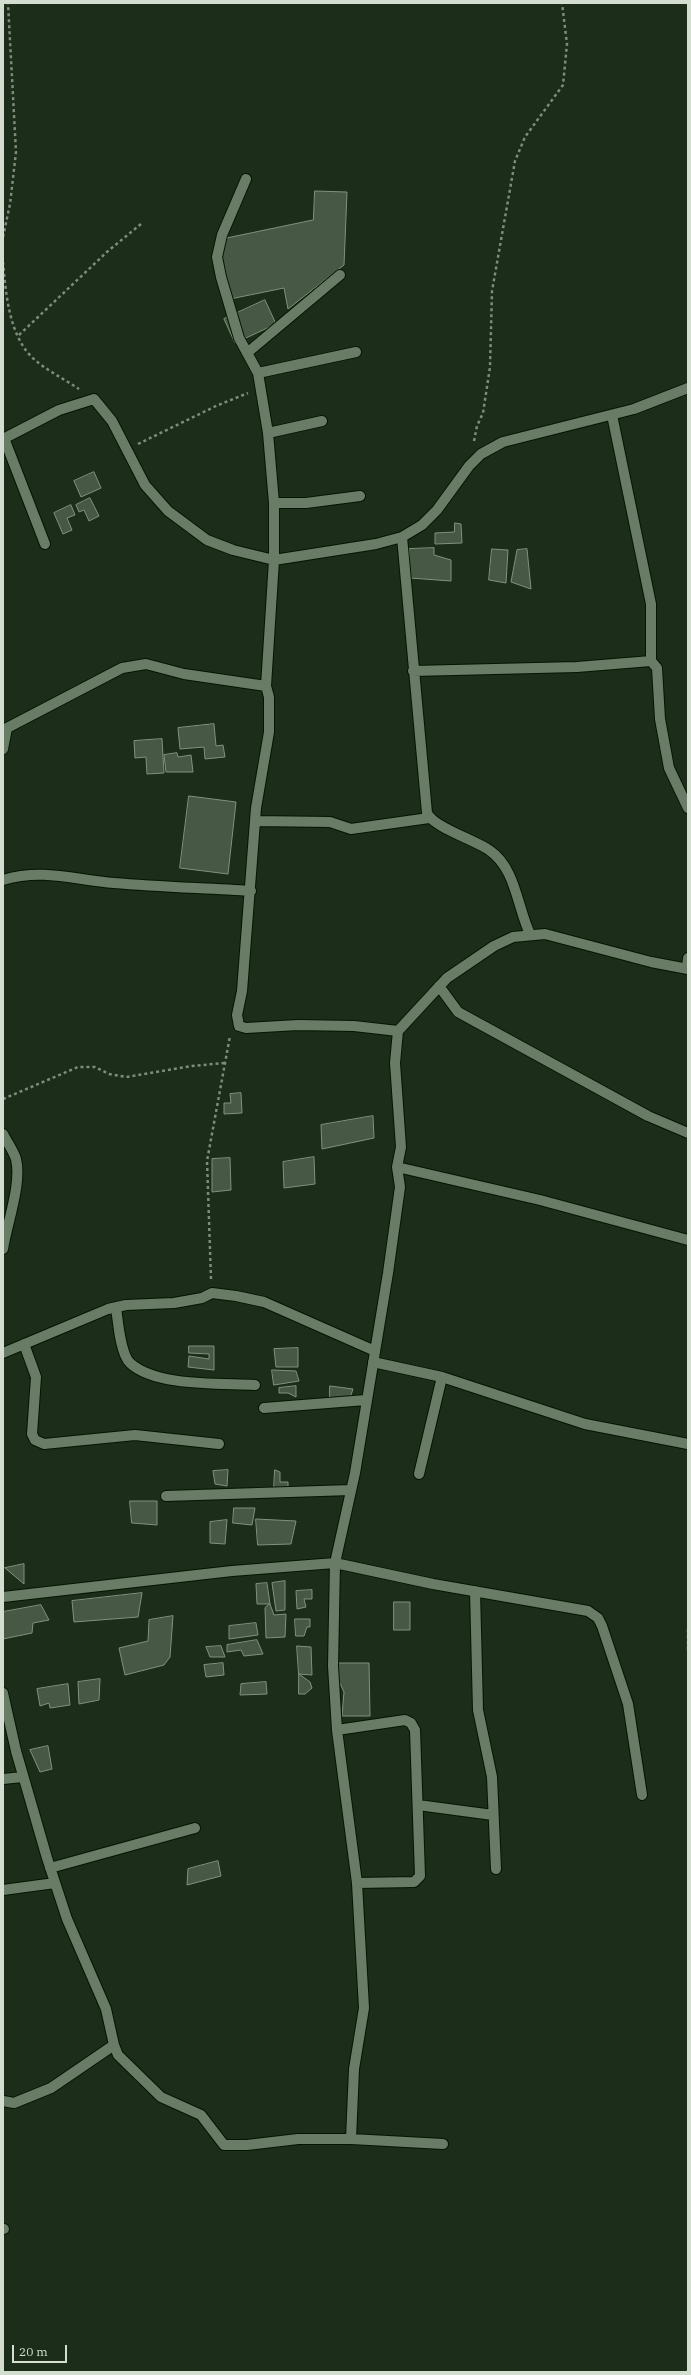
<!DOCTYPE html>
<style>
body{margin:0}
#map{position:relative;width:691px;height:2375px;overflow:hidden;background:#1c2d19;font-family:"IBM Plex Serif",serif}
canvas{display:block}
.frame{position:absolute;inset:0;border:4px solid #d3ded1;pointer-events:none}
.scale{position:absolute;left:12px;top:2345px;width:55px;height:18px;box-sizing:border-box;border:2px solid #d3ded1;border-top:0;padding-left:5px;font-size:12px;line-height:14px;white-space:nowrap;color:#d3ded1;-webkit-text-stroke:3px #1c2d19;paint-order:stroke}
</style>
<div id="map">
<canvas width="691" height="2375"></canvas>
<div class="frame"></div>
<div class="scale">20 m</div>
</div>
<script>
const g = document.querySelector('canvas').getContext('2d');
g.lineJoin = 'round';
function fill(path, color) { g.fillStyle = color; g.fill(path, 'evenodd'); }
function stroke(path, color, width, dash) { g.strokeStyle = color; g.lineWidth = width; g.lineCap = dash ? 'butt' : 'round'; g.setLineDash(dash || []); g.stroke(path); }
const building = new Path2D(`
 M315 191 347 192 344 265 288 309 284 288 230 299 217 240 313 220Z
 M265 300 276 324 235 343 224 319Z
 M94 472 101 488 81 497 74 481Z
 M90 498 99 516 89 521 84 510 79 512 76 505Z
 M71 505 75 515 67 518 72 530 63 534 54 513Z
 M455 523 461 524 462 543 435 544V533L454 532Z
 M434 548V555L451 560V581L410 578 409 549Z
 M492 549 508 550 506 583 489 580Z
 M527 549 531 589 511 582 517 550Z
 M214 724 216 746 223 745 225 757 205 759 204 747 180 749 178 728Z
 M162 739 164 773 147 774 146 757 135 758 134 741Z
 M177 753 178 757 191 755 193 772H166L164 755Z
 M189 796 236 802 228 874 180 868Z
 M241 1093 242 1113 224 1114V1103H231L230 1094Z
 M373 1116 374 1138 322 1149 321 1125Z
 M314 1157 315 1184 284 1188 283 1162Z
 M230 1158 231 1190 212 1192V1159Z
 M189 1346H214V1370L188 1367 189 1356 209 1359V1354L189 1353Z
 M298 1348V1367H276L274 1349Z
 M272 1370 296 1371 299 1381 274 1385Z
 M296 1386V1397L288 1393H279V1388Z
 M330 1386 353 1389 350 1398H330Z
 M228 1470 227 1486 215 1484 213 1471Z
 M275 1470 280 1472V1482H288V1488H274Z
 M130 1501H157V1525L132 1523Z
 M234 1508H255L252 1525 233 1523Z
 M256 1519 296 1521 291 1544 258 1545Z
 M227 1520 225 1544 210 1543V1522Z
 M24 1564V1584L5 1568Z
 M285 1581V1610L276 1611 272 1583Z
 M267 1583 270 1604H257L256 1584Z
 M312 1590V1599H304L306 1607 297 1609 296 1591Z
 M142 1593 138 1617 74 1622 72 1601Z
 M394 1602H410V1630H394Z
 M270 1604 274 1615 286 1614 285 1637 266 1638 265 1608Z
 M41 1605 49 1620 33 1623 32 1633 3 1639V1612Z
 M173 1616 170 1657 164 1665 125 1675 119 1648 148 1641 149 1620Z
 M295 1619H310V1627H307L304 1636H296Z
 M256 1623 258 1635 229 1639V1626Z
 M257 1640 263 1654 244 1656 241 1650 227 1652V1645Z
 M221 1646 225 1657H210L206 1647Z
 M297 1646 311 1647 312 1675 299 1674Z
 M223 1663 224 1675 206 1677 204 1665Z
 M337 1663H369L370 1716H342L344 1692 336 1675Z
 M299 1674 310 1682 312 1688 305 1694H299Z
 M100 1679 99 1700 79 1704 78 1682Z
 M266 1682 267 1694 240 1695 241 1684Z
 M68 1684 70 1705 50 1708 49 1703 40 1706 37 1689Z
 M48 1746 52 1769 40 1772 30 1750Z
 M218 1861 221 1876 187 1885 188 1869Z`);
fill(building, '#475944');
stroke(building, '#7f937b', 1);
const street = new Path2D(`
 M246 179 222 235 217 257 221 277 239 338 258 373 268 433 274 503V560L266 686 269 697V732L256 808 242 991 237 1015 239 1026 246 1028 298 1025 354 1026 398 1031
 M247 353 340 275
 M258 373 356 352
 M612 415 651 604V661L657 668 660 719 669 768 688 808
 M268 433 322 421
 M4 438 45 544
 M3 439 59 410 94 399 112 421 145 485 168 511 207 540 233 550 274 560 376 544 402 537 422 525 437 510 469 466 481 454 503 442 634 409 688 388
 M274 503H306L360 496
 M402 537 427 813C433 827 475 840 489 850 516 868 517 907 530 934
 M413 671 577 667 651 661
 M3 749 7 728 122 668 146 664 184 674 266 686
 M255 821 330 822 351 829 429 818
 M3 880C43 868 75 880 114 883 160 887 205 888 251 891
 M687 969 688 958
 M439 986 458 1012 648 1116 688 1133
 M3 1134C7 1142 13 1150 16 1159 22 1184 7 1223 3 1249
 M397 1167 540 1200 688 1240
 M116 1307C118 1321 120 1353 130 1363 156 1387 221 1383 255 1385
 M24 1344 36 1377 32 1434 35 1440 44 1444 135 1435 219 1444
 M3 1353 108 1309 126 1305 174 1303 202 1298 212 1293 236 1296 264 1302 375 1351
 M373 1362 442 1377 585 1424 688 1444
 M264 1408 366 1400
 M419 1474 442 1377
 M166 1496 351 1490
 M475 1591 478 1710 492 1777 496 1869
 M3 1597 232 1571 335 1563 433 1584 588 1611 598 1618 602 1626 628 1704 642 1795
 M3 1693 16 1751 47 1858 67 1919 106 2009 114 2045 118 2055 161 2097 201 2115 224 2145H247L298 2139H351L443 2144
 M337 1730 405 1720 411 1723 415 1730 420 1876 414 1882 357 1883
 M3 1779 23 1777
 M418 1805 493 1815
 M50 1868 195 1828
 M3 1890 55 1883
 M3 2101 14 2103 51 2088 114 2045
 M351 2139 354 2069 364 2008 357 1883 337 1730 333 1666 335 1563 355 1473 388 1273 400 1187 397 1167 401 1147 395 1063 398 1031 447 978 494 946 513 937 545 934 651 962 688 969
 M3 2229H4`);
stroke(street, '#061504', 12);
stroke(new Path2D(`
 M3 237 10 204 16 152 8 3
 M3 262C6 294 9 338 35 360 48 371 64 379 79 389
 M19 335 108 251 141 224
 M474 441 477 426 483 413 490 367 492 291 515 161 525 137 563 85 567 44 562 3
 M138 444 216 406 248 393
 M3 1099 78 1067H95L109 1074 126 1077 192 1066 224 1063
 M211 1279 207 1161 230 1036
 M688 1629V1650
 M687 2372 688 2371`), '#7e8c7c', 2.5, [3, 3]);
stroke(street, '#697c65', 10);
</script>
